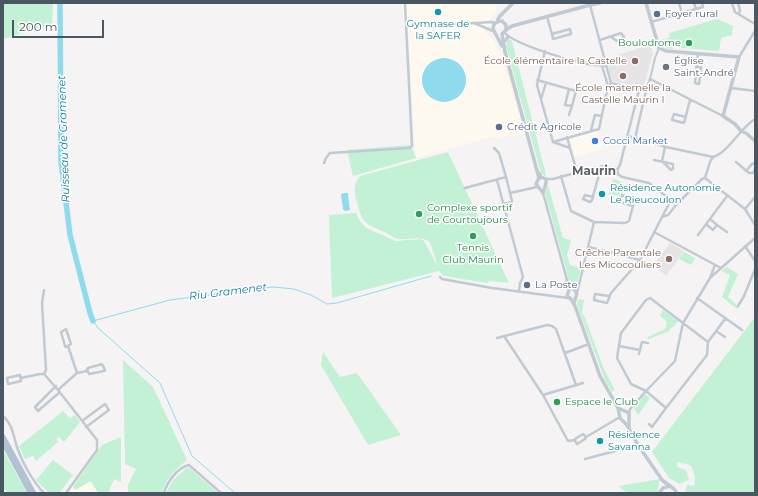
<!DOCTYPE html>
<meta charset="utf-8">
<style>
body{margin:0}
#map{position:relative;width:758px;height:496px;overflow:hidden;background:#f5f3f3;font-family:Montserrat,sans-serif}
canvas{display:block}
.frame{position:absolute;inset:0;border:4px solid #4a5661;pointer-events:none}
.scale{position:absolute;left:12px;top:20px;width:92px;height:18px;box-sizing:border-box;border:2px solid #4a5661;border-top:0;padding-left:5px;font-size:12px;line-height:14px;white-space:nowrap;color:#4a5661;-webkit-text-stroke:3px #fff;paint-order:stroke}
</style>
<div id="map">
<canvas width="758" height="496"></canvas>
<div class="frame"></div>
<div class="scale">200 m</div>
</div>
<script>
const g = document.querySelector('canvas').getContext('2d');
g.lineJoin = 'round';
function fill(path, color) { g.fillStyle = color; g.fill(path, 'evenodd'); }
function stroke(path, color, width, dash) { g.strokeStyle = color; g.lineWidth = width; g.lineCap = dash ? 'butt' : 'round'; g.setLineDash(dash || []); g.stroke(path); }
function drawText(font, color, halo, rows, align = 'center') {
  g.font = font + ' Montserrat,sans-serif'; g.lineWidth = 3; g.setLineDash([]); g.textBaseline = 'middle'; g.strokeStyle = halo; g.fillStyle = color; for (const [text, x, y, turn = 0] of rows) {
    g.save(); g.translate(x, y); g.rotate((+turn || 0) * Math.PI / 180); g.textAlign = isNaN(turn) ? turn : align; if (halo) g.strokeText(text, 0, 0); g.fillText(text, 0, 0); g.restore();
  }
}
fill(new Path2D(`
 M402 3H495L497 12 489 19V25L485 32 493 39 501 54 525 135 497 137 484 139 416 158 408 31 404 27Z
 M597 131 603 149 574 157 570 139Z
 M91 480 98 493H68L73 487 75 490Z`), '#fdf9ef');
fill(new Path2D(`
 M645 45 646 47 651 46 653 53 644 87 643 88 612 81 608 64 620 66 617 55 640 48Z
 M670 243 684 251 666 276 653 266Z`), '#e6e4e5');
fill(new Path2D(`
 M3 3H53L52 25 3 39Z
 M717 19 733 26 732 35 721 38 719 51 673 47V49L660 48 658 41 670 37 669 33Z
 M509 39 512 41 546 175 545 176 541 173 506 46 507 41Z
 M411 145 416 158 353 176 347 150Z
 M448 152 509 283 490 281 487 283 444 276 439 271 332 298 329 215 356 213 360 221 366 228 396 241 421 239 424 241 438 267 430 242C420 235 411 240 400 239 394 239 391 235 386 233 366 223 363 226 357 202 354 193 353 184 360 176Z
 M613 179 623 182 619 196 609 194Z
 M548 185 563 238 571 240 567 255 570 265 581 268 577 284 575 286 572 285 569 280 545 193Z
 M684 252 695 258 691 265 679 259Z
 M726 267 738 274 728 297 739 307 737 309 722 297 730 275 722 271Z
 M578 299 584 300 582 314 584 315 604 369 615 390 612 392 605 380 577 305Z
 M663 310 678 321 674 326 671 328 669 331 649 339 646 338 665 329 667 322 660 316Z
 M755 317V493H685L687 485 694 486C696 478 695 473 690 465L677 462V467L686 470 689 480 686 481 680 484 669 478 652 452Z
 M323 352 340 377 357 373 401 435 368 445 321 365Z
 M123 360 153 387 187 460C174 471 167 477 162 493H128V485L136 469 125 464Z
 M645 394 650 398 638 415 634 408Z
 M63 411 70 418 75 415 80 422 64 442 59 437 56 439 58 442 36 461 33 456 25 459 19 446Z
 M121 437V482L114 479 108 493H98L91 481 75 490 73 487 102 445Z
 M3 450 27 493H8L3 488Z
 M53 460 73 475 59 493H49L36 480Z
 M188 467 218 493H166L173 480Z
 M660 479 657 493H627L619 486Z`), '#c3f1d5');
fill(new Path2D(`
 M422 80a22 22 0 1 1 44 0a22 22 0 1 1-44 0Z
 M345 193H348V195L350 210 345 211 343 209 341 194Z`), '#90daee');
stroke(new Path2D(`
 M235 493 192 456 160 383 98 328 93 321 170 300 273 287 294 289 311 295 327 304 337 303 431 276`), '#90daee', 1);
stroke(new Path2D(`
 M60 3 61 161 70 235 90 313 93 321`), '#90daee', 5.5);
stroke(new Path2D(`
 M650 79 655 58 659 48`), '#c1cad2', 2);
stroke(new Path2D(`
 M588 3 590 5 611 83
 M679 3 682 13
 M694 3 696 9 703 7 702 3
 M732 3 735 12 755 24
 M738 3 740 10 739 14
 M547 17 552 34
 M651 22 696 9
 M474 23 493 31
 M407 27 492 22 495 23
 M570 29 571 34 553 39 552 34Z
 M505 33C515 44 562 58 579 62 588 65 597 65 606 66
 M600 40 621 33 624 37 617 41 611 37
 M545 51 537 85 553 142 570 148 577 172
 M739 57 755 31
 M602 66 608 86
 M696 67H701L699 84 695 83 698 53
 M537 80 569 89
 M611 83 639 90
 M731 88 755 91
 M569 89 576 91 572 106 565 105Z
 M646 91 650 79 723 116
 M541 99 546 83
 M569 115 572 106
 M686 117 674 114 672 120 684 123 690 100
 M591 130 595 115 602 116
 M628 136 666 147 713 157
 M567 137 570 148
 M553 142 599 129 608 86 611 83
 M494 148 499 153 506 177
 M654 160 673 164V169L671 170 664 163
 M662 161 665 147
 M736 162 749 173H753L755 169
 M324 163 326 158 330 153 409 148 412 146 405 3
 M617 170 620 165 639 90 646 91 635 138
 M746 171 752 164 755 163
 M618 174 622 177 649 183 671 200
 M561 176 571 211 594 222 625 223 629 221 633 206
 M705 178 745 209 755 225
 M546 179H553L594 168H599
 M497 180 523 277 520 283 519 291
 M465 188 506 177 512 201V202L503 204
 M510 193 537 187
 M543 193 567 280
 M622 195 635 199 633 206 620 202Z
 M593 197 585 195 583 199 590 202 592 200 600 171 599 168 602 166 616 169 618 172 616 175 600 171
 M671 200 677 204 668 215 662 217Z
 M677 204 702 179 705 178 710 162 713 157C729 152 740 128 755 119
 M745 209 755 197
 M706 224 713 230 717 225 710 219
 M717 225 727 232
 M654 232 721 268
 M698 235 727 196
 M745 246 755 261
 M589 247 640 260
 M440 277 442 279 492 288 568 298
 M710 278 755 238
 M44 290 42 303 46 370 44 374 58 390 97 440V450L66 493
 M577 293 594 222
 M609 296 595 294 594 300 607 303 611 293 640 260 662 217
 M650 298 708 342 707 355 666 408 646 391 631 384 617 358 621 333 646 300Z
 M697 298 742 330
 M738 306 744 296 755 269
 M66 329 71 344 66 347 65 346 61 332Z
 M716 331 725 337
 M504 336 543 395 568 441 575 440
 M497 338 547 325 552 326 556 329 576 385
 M708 342 725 319
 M68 346 77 373
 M619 346 640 350
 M565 353 589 344
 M639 354 642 342 648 343
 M102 364 105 370 104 371 89 374 87 369 88 368Z
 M77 373 87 371
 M20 375 21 381 8 384 7 378Z
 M21 378 40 374H44
 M56 386 35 407 38 411 39 410 60 392
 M58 390 77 373
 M543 395 583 383
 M629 413 630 409 646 391 675 361 683 323 710 278 715 265
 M3 416C13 425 13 435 17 447 22 462 33 482 44 493
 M82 421 105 404 109 410 86 427
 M649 424 652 427 666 408
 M586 437 585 439 577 444 575 441V439L583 434 586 437 620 417
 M585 459 638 445
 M164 493C167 482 178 467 189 465L221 493`), '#c1cad2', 2.5);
stroke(new Path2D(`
 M646 3 659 48 666 51 739 57 723 116 735 124 741 131 746 133 755 141
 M497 22 499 17 513 3
 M506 30 512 26 590 5 600 3
 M502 34 505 52 536 167 539 178
 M504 42 508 37
 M502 46 493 29C493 24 497 21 502 21L506 25V30L502 34
 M538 172 541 177 546 179C547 184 544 188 543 193
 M540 178H539L536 184 543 193
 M567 280 569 290 567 296 571 299 575 306 600 376 618 408 620 418 627 425 638 445 662 480 674 489 677 493
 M569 284 577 293 574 303
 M618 408 629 413V428
 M659 493 663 488 670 486`), '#c1cad2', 3.5);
stroke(new Path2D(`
 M3 436 34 493
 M3 443 30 493`), '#b3c2d1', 4.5);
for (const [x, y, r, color] of [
 [438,12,4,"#0f9aa8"],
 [657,14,4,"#5c6f8a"],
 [689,43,4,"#2e9e5b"],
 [635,61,4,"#8d6e63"],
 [666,67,4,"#6b7280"],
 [623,76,4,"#8d6e63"],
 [499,127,4,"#5c6f8a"],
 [595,141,4,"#3f7fe0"],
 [602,194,4,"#0f9aa8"],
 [419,214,4,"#2e9e5b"],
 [473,236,4,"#2e9e5b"],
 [669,259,4,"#8d6e63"],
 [527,285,4,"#5c6f8a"],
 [557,402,4,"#2e9e5b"],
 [600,441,4,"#0f9aa8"]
]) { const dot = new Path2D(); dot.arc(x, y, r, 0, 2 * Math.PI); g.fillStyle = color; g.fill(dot); stroke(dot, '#fff', 1.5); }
drawText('10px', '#4e5e75', '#fff', [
 ["Foyer rural",665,14],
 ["Crédit Agricole",507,127],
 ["La Poste",535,285]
], 'left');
drawText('10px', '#0d838f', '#fff', [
 ["Gymnase de",438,24,"center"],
 ["la SAFER",438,36,"center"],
 ["Résidence Autonomie",610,188],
 ["Le Rieucoulon",610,200],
 ["Résidence",608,435],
 ["Savanna",608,447]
], 'left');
drawText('10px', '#27864d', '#fff', [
 ["Boulodrome",681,43,"right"],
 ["Complexe sportif",427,208],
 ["de Courtoujours",427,220],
 ["Tennis",473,248,"center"],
 ["Club Maurin",473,260,"center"],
 ["Espace le Club",565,402]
], 'left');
drawText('10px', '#785e54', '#fff', [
 ["École élémentaire la Castelle",627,61],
 ["École maternelle la",623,88,"center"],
 ["Castelle Maurin I",623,100,"center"],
 ["Crêche Parentale",661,253],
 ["Les Micocouliers",661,265]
], 'right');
drawText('10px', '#5b616d', '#fff', [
 ["Église",674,61],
 ["Saint-André",674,73]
], 'left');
drawText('10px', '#366cbe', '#fff', [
 ["Cocci Market",603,141]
], 'left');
drawText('italic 11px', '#0c7c9b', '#fff', [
 ["Ruisseau de Gramenet",64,139,-92],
 ["Riu Gramenet",228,292,-7]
]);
drawText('bold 12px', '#5f6368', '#fff', [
 ["Maurin",594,171]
]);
</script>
